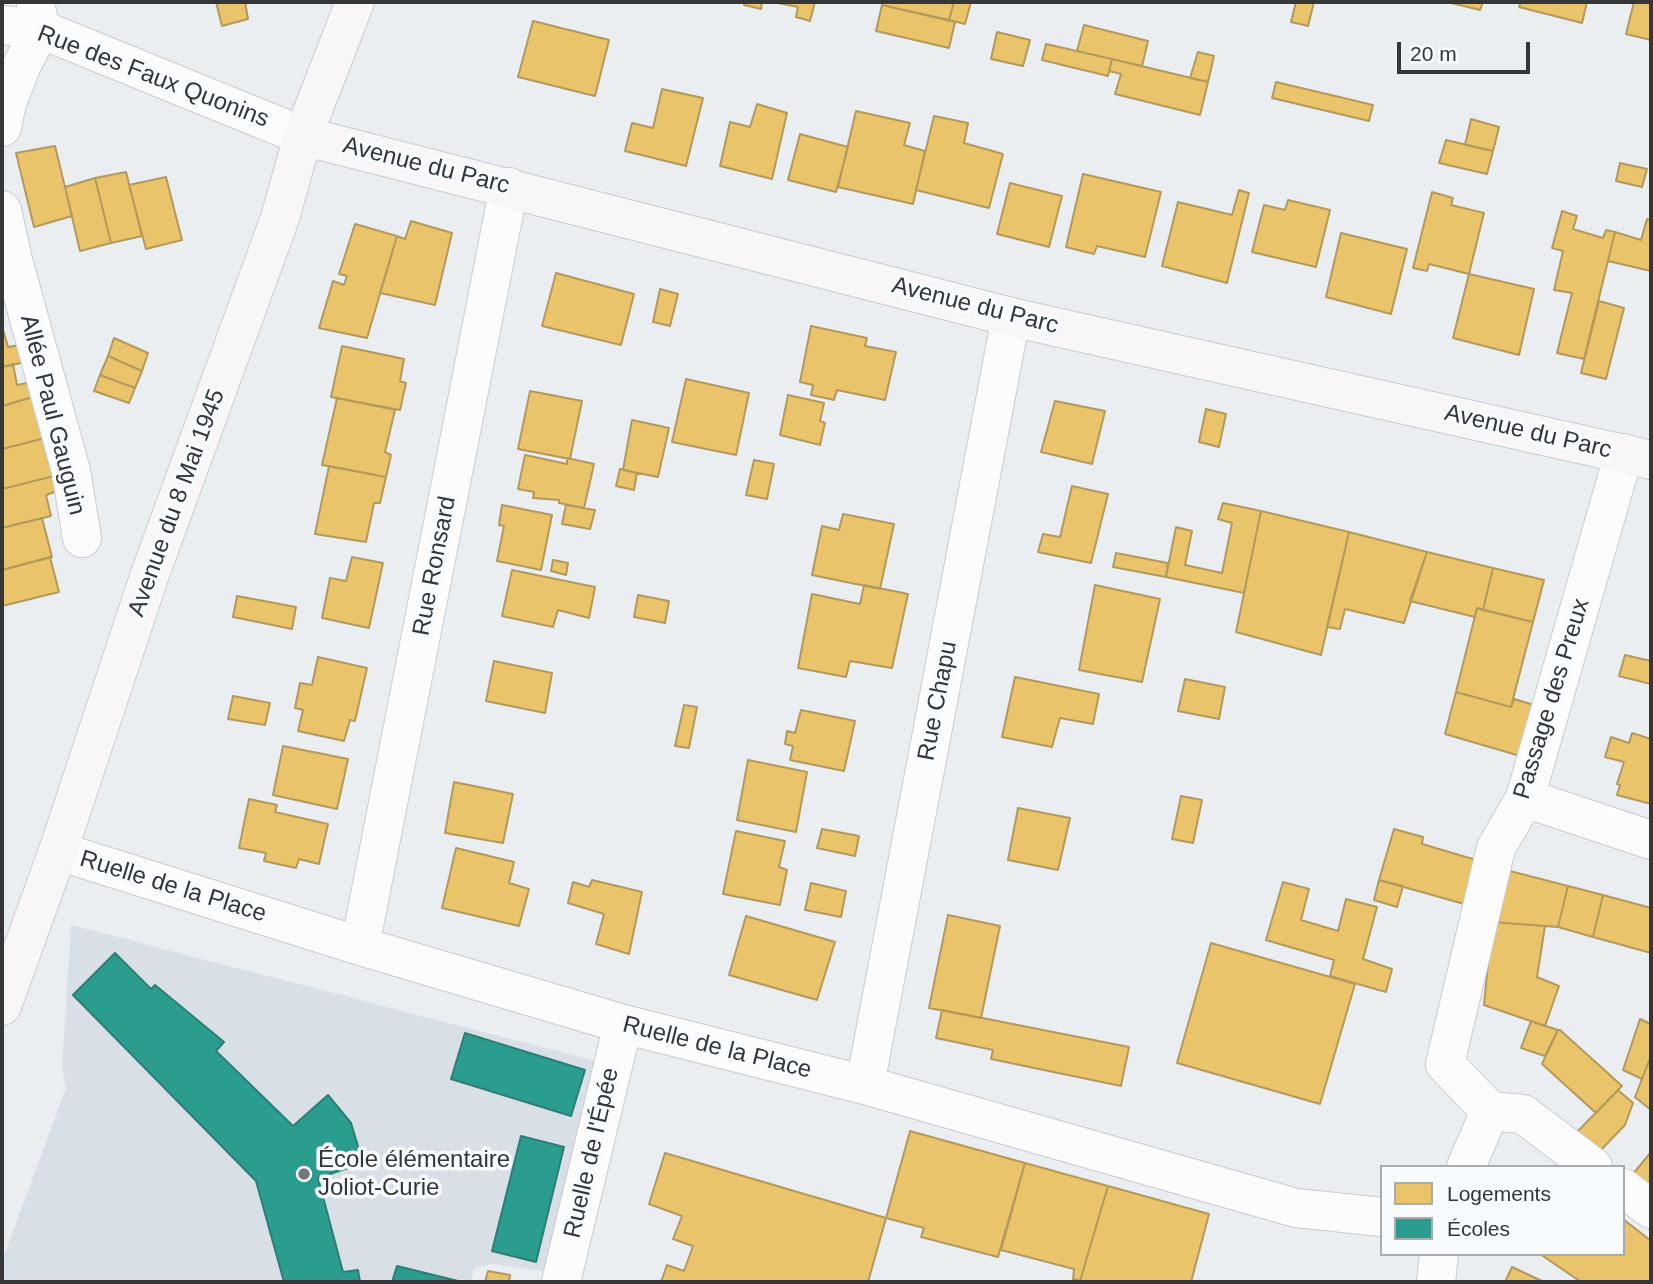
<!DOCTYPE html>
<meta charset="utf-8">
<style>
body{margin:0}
#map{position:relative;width:1653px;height:1284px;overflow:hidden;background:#ebeef1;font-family:Arial,sans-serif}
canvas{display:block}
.frame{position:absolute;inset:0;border:4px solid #343638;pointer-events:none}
.legend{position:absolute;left:1380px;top:1165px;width:245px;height:91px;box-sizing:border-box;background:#f7fbfe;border:2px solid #a9acaf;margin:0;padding:9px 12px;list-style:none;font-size:21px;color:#343638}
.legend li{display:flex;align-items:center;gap:14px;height:35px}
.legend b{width:35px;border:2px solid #a9acaf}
.scale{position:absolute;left:1397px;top:42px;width:133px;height:32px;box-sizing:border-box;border:4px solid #343638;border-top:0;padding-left:9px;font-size:21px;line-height:24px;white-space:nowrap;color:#343638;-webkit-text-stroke:5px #f7fbfe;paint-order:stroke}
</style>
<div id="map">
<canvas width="1653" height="1284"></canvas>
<div class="frame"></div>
<ul class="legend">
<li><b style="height:19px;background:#e9c46a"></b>Logements</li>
<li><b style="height:19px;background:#2a9d8f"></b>Écoles</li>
</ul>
<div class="scale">20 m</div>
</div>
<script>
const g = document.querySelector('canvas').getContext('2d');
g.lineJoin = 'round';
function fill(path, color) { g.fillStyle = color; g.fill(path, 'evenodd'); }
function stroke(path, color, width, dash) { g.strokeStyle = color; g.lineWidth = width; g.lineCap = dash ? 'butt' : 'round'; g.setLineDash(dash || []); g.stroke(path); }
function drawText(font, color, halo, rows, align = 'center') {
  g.font = font + ' Arial,sans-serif'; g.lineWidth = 7; g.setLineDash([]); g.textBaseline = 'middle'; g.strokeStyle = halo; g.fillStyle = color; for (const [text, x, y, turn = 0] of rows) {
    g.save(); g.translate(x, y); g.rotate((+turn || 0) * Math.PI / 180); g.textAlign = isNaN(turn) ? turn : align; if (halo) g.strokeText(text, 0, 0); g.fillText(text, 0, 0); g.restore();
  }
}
fill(new Path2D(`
 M71 925 603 1063 550 1272 492 1264 474 1268 471 1282H2V1261L66 1088 62 1067Z`), '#d8dfe6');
const homes = new Path2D(`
 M216 2H245L248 19 222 26Z
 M745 2H762L761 9 744 5Z
 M773 2H815L810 21 796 17 798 7Z
 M883 2H954L949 20 882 5Z
 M954 2H971L965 24 949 20Z
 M1296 2H1314L1308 26 1291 22Z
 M1447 2H1483L1480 10Z
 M1521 2H1587L1582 23 1519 7Z
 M1634 2H1651V40L1626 34Z
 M882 5 955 22 949 48 876 31Z
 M533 21 609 40 595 96 518 77Z
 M1084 25 1148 41 1142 66 1077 51Z
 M997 32 1030 40 1023 66 991 59Z
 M1046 44 1112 59 1108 76 1042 60Z
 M1198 52 1214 56 1208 82 1190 78Z
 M1112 59 1208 82 1200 115 1115 94 1121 74 1109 71Z
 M1276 82 1373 105 1369 121 1272 98Z
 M662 89 703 98 686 166 625 151 632 123 653 128Z
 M757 104 787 113 772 179 720 166 730 122 750 127Z
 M856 111 910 123 904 145 925 151 913 204 838 187Z
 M934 116 968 123 964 143 1003 154 989 208 916 190Z
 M1471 119 1499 127 1493 151 1465 145Z
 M800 134 848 147 836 192 788 180Z
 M1446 140 1493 151 1487 174 1439 163Z
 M55 146 72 216 34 227 16 153Z
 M1620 163 1647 169 1642 187 1616 181Z
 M126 172 142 236 111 243 95 178Z
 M1083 174 1161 192 1145 257 1097 246 1094 254 1066 247Z
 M166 177 182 240 146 249 129 185Z
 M95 178 111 243 80 251 65 187Z
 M1010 183 1062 196 1049 247 997 234Z
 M1239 190 1249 193 1227 283 1162 266 1178 202 1232 215Z
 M1432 192 1453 198 1451 205 1484 213 1469 274 1429 264 1427 271 1413 268Z
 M1288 200 1330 210 1316 267 1252 252 1264 205 1285 210Z
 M1562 211 1577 216 1573 229 1603 238 1606 230 1615 232 1584 359 1557 353 1572 293 1554 290 1563 251 1552 248Z
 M1647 219 1651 220V271L1608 261 1615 232 1641 240Z
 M411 221 452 233 435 305 380 293 397 236 405 239Z
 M355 224 397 236 367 338 319 328 333 281 344 285 347 276 339 274Z
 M1341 233 1407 249 1391 314 1326 297Z
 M556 273 634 294 621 345 542 326Z
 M1469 274 1534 289 1519 355 1453 338Z
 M660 289 678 294 670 326 653 322Z
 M1599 301 1624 308 1606 379 1581 373Z
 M2 326 8 347 20 345 26 362 2 367Z
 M811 326 867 338 865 346 896 352 885 400 837 390 834 400 811 395 813 385 800 382Z
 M114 338 148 353 142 371 108 356Z
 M342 346 404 359 400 381 406 383 400 410 331 397Z
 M108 356 142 371 135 388 100 375Z
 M13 364 17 385 27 383 33 397 2 406V367Z
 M100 375 135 388 129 403 94 391Z
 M686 379 749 393 736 455 672 442Z
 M530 391 582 401 570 459 518 449Z
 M788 395 824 403 820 421 825 423 820 445 780 435Z
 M33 397 57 435 2 449V406Z
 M337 398 395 410 385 452 391 455 386 477 322 465Z
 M1055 401 1105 411 1092 464 1041 452Z
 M1206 409 1226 414 1219 447 1199 442Z
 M632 420 669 428 658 477 623 470Z
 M57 435 54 476 2 489V449Z
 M525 455 567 464V458L594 464 584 508 559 503V500L533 498 534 492 518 489Z
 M754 460 774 464 767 499 746 495Z
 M329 466 386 477 380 503H374L366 542 315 534Z
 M620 469 637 473 634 490 616 486Z
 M54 476 57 491 46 495 51 516 2 528V489Z
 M1072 486 1108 494 1091 563 1038 552 1043 534 1060 537Z
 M1223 503 1261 511 1244 593 1166 577 1176 527 1192 531 1185 565 1222 573 1232 523 1218 519Z
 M502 505 552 515 541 570 497 561 504 526 499 525Z
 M566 505 595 510 590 529 562 524Z
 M1261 511 1349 532 1321 655 1236 632Z
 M843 514 894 524 880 589 812 575 822 526 839 530Z
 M42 518 52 557 2 570V528Z
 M1349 532 1427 552 1404 623 1345 609 1340 629 1327 627Z
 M1427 552 1493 568 1483 610 1477 608 1475 617 1410 601Z
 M1116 553 1168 563 1166 577 1113 567Z
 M50 557 59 592 2 606V570Z
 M352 557 383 563 369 628 322 618 330 578 346 581Z
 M553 560 568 563 566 575 551 571Z
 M1493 568 1544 580 1533 622 1483 610Z
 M512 570 595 587 589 618 558 610 553 627 502 616Z
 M864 585 908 594 892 668 850 661 846 677 798 668 812 594 860 604Z
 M1095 585 1160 599 1142 682 1079 670Z
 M638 595 669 601 665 623 634 617Z
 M237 596 296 607 292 629 233 617Z
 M1477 608 1533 622 1511 707 1456 692Z
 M1625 655 1651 661V684L1619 676Z
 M318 657 367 668 355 721 350 720 344 741 298 731 303 710 295 708 300 683 312 685Z
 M494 661 552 673 545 713 486 701Z
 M1015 677 1099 694 1093 724 1060 718 1052 747 1002 737Z
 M1185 679 1225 687 1219 719 1178 711Z
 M1456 692 1511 707 1514 699 1544 708 1527 758 1445 734Z
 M233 696 270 703 265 725 228 719Z
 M684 705 697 707 689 748 675 746Z
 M801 710 855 721 844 771 790 760 793 746 785 744 787 731 795 733Z
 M1632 733 1651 739V804L1617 795 1620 785 1617 784 1624 762 1605 757 1611 737 1629 743Z
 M283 746 348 759 337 809 273 795Z
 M748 760 807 772 796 832 737 820Z
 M454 782 513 794 503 843 445 833Z
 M1181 796 1202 800 1193 843 1172 839Z
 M249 799 277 805 275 812 328 824 319 864 299 859 296 868 264 861 266 853 239 848Z
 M1018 808 1070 818 1058 870 1008 860Z
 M822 829 859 836 855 856 817 848Z
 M1394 829 1423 837 1422 844 1483 862 1464 904 1379 880Z
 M736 831 785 841 779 867 787 870 780 905 723 894Z
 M456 848 514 862 509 883 529 889 519 926 442 908Z
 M1506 870 1568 886 1558 927 1492 922Z
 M592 880 642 892 629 954 596 944 604 914 568 903 573 882 589 887Z
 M1379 880 1403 886 1397 907 1374 900Z
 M1283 882 1309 889 1301 920 1338 931 1346 899 1377 907 1363 959 1392 969 1386 992 1330 976 1334 960 1266 940Z
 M811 883 846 891 841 917 805 910Z
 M1568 886 1603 895 1593 937 1558 927Z
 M1603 895 1651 908V953L1593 937Z
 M948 915 1000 926 981 1018 929 1008Z
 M746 916 835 942 817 1000 729 975Z
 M1492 922 1545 926 1537 977 1559 986 1545 1026 1484 1005Z
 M1211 943 1355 984 1320 1104 1177 1063Z
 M942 1010 1129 1047 1121 1086 991 1059 993 1050 936 1038Z
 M1640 1019 1651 1024V1056L1642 1079 1623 1070Z
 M1531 1021 1558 1030 1545 1056 1521 1048Z
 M1558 1030H1560L1622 1086 1596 1113 1542 1064Z
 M1651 1056V1110L1635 1097Z
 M1618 1090 1633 1103 1625 1125 1597 1154 1574 1135Z
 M910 1131 1025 1163 998 1257 921 1237 924 1228 886 1218Z
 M1651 1152V1200L1628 1180Z
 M665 1153 886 1218 868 1282H661L667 1265 684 1271 693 1246 673 1239 682 1216 649 1204Z
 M1025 1163 1108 1186 1080 1281 1073 1279 1074 1269 1001 1250Z
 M1108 1186 1209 1214 1191 1282 1080 1281Z
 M1623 1219 1651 1241V1282H1581L1540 1254H1623Z
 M1512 1267 1544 1282H1505Z
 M488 1271 510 1275 509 1282H485Z`);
fill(homes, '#e9c46a');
stroke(homes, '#b3995b', 2);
const schools = new Path2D(`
 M115 953 151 989 155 985 224 1042 216 1051 293 1126 328 1095 351 1123 363 1163 318 1178 343 1272 358 1270 360 1282H284L256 1181 73 995Z
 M465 1033 585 1070 571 1116 451 1079Z
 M521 1136 564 1147 536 1262 492 1251Z
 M397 1266 462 1282H392Z`);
fill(schools, '#2a9d8f');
stroke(schools, '#2d7e75', 2);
const street = new Path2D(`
 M2 25 40 29 303 136
 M2 127 7 103 21 67 40 29 36 7
 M2 210 13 260 71 471 82 538
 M1525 798 1651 840
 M58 851 360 946 623 1024 865 1085 1296 1208 1382 1217
 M360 946 509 187
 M865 1085 1011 317
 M1490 1111 1523 1114 1593 1167
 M1466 1167 1490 1111 1445 1064 1496 848 1525 798 1624 453
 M1623 1188 1651 1209
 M561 1282 623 1024
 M1436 1282 1439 1254`);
const secondary = new Path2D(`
 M303 136 1011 317 1651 460
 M2 1006 58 851 149 577 280 218 303 136 355 2`);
stroke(street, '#caccce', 40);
stroke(secondary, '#caccce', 40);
stroke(street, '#fcfcfd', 38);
stroke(secondary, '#f9f6f7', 38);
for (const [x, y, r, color] of [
 [304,1174,7,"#747679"]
]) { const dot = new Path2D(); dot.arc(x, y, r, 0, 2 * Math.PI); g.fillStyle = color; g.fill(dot); stroke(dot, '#f7fbfe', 2.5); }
drawText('24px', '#343638', '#f7fbfe', [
 ["Rue des Faux Quonins",153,77,21],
 ["Avenue du Parc",426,166,14],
 ["Avenue du Parc",975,306,14],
 ["Allée Paul Gauguin",52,415,76],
 ["Avenue du Parc",1528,432,13],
 ["Avenue du 8 Mai 1945",177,503,-70],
 ["Rue Ronsard",435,566,-79],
 ["Passage des Preux",1552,699,-73],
 ["Rue Chapu",938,701,-79],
 ["Ruelle de la Place",173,887,17],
 ["Ruelle de la Place",717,1048,14],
 ["Ruelle de l'Épée",592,1153,-77]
]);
drawText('24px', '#343638', '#f7fbfe', [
 ["École élémentaire",318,1160],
 ["Joliot-Curie",318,1188]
], 'left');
</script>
